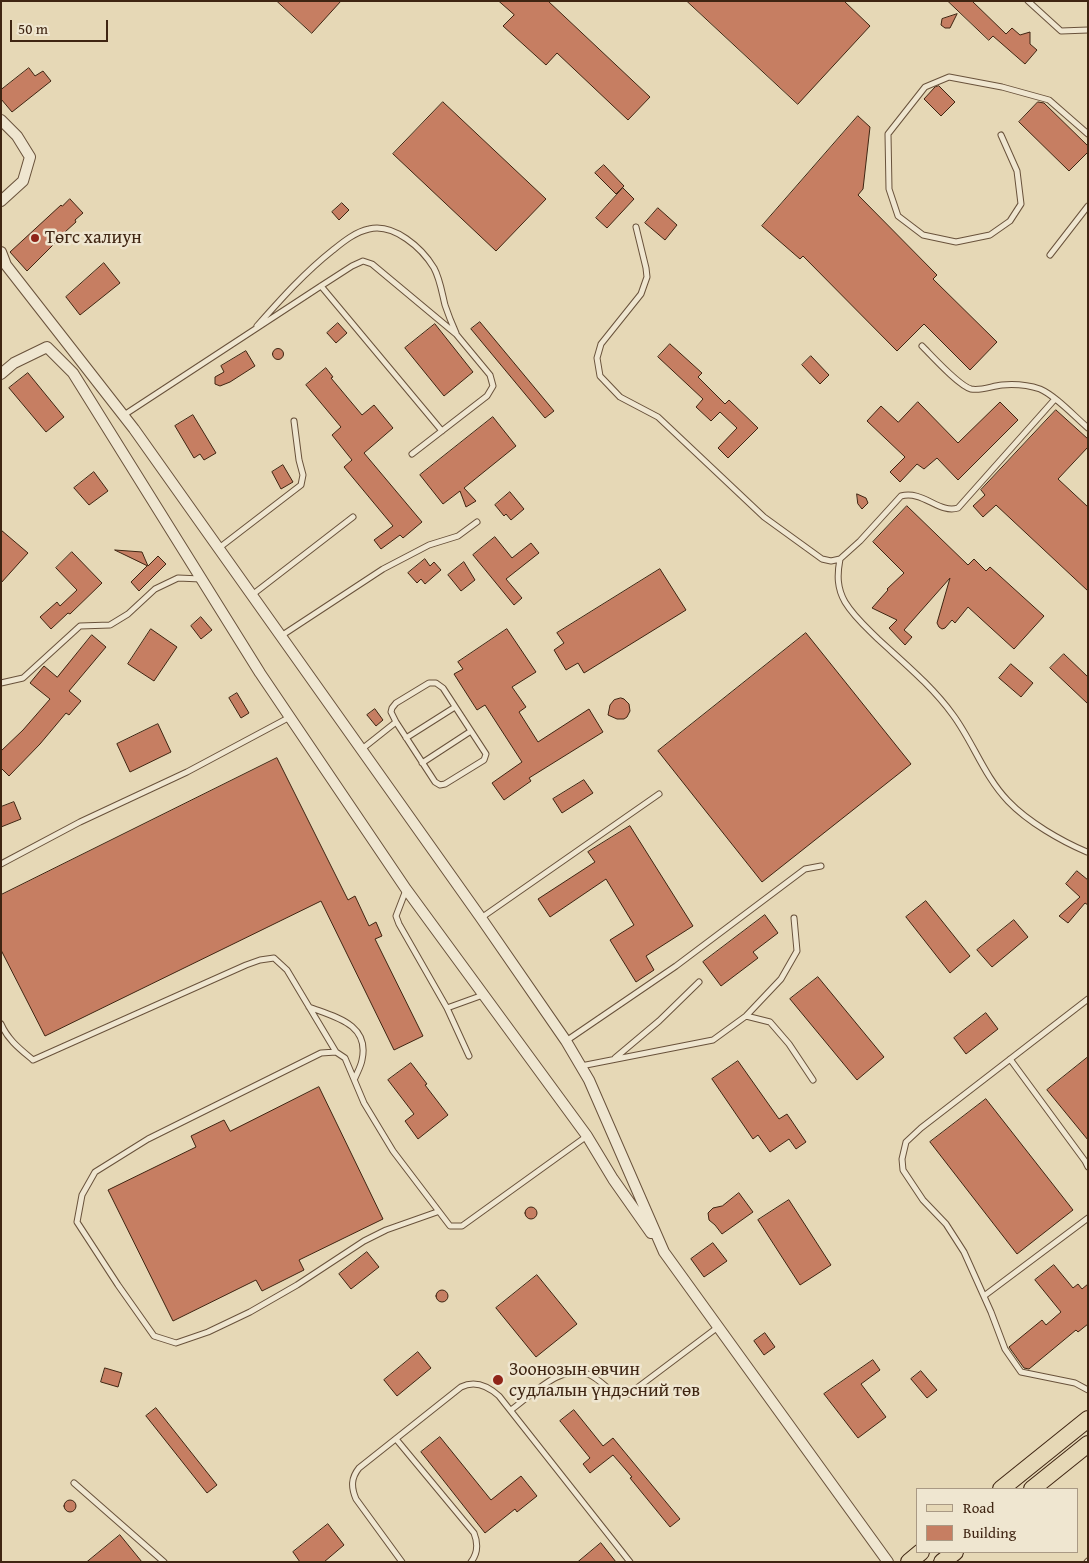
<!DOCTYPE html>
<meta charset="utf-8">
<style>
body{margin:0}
#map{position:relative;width:1089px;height:1563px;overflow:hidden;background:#e6d8b6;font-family:"Gentium Book Plus",serif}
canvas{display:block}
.frame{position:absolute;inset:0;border:2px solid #3f2512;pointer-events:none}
.legend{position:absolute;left:916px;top:1488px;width:162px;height:65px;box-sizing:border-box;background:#efe6d0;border:1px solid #a99984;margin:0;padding:6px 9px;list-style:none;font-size:15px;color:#3f2512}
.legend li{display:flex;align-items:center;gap:10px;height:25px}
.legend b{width:25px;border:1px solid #a99984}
.scale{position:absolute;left:10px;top:20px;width:98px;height:22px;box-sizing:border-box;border:2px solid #3f2512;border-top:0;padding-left:6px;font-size:15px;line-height:18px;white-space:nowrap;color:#3f2512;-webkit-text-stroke:4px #efe6d0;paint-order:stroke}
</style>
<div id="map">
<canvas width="1089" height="1563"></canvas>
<div class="frame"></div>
<ul class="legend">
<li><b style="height:6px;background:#e6d8b6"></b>Road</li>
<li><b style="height:14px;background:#c67e62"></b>Building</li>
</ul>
<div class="scale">50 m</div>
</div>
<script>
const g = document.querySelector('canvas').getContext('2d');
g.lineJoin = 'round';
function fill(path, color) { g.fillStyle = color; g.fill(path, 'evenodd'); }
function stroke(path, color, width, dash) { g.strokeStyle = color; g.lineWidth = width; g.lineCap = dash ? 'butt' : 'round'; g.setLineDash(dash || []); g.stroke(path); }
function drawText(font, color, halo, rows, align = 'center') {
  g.font = font + ' "Gentium Book Plus",serif'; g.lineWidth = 5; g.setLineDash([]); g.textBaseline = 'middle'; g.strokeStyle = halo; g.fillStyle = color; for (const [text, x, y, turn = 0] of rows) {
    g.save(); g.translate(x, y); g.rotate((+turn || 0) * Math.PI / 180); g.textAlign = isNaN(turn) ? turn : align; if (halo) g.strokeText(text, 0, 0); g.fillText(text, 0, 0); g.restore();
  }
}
const building = new Path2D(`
 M277 1H341L312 33Z
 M499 1H548L650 97 628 120 557 53 546 65 503 26 514 15Z
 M687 1H844L870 26 798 104Z
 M948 1H972L1006 34 1012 28 1020 35 1030 32V44L1037 50 1025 64 993 36 989 40Z
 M957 14 950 28H945L941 25 942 19Z
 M29 68 35 76 43 71 51 81 12 112 1 99V90Z
 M939 86 955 102 941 116 924 99 935 87Z
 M443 102 546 199 496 251 393 154Z
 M1038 102 1044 103 1088 146V152L1069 171 1019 122Z
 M858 116 870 127 863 189 858 195 937 275 933 279 997 342 970 370 924 324 897 351 803 256 800 259 762 226Z
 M604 165 624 186 616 194 595 173Z
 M623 188 634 199 607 228 596 218Z
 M70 199 83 213 75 220 76 222 54 242 55 243 27 271 10 252 61 205 62 206Z
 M342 203 349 210 339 220 332 212Z
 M658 208 677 225 665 240 645 223Z
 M104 263 120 283 80 315 66 297Z
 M480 322 554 411 545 418 471 329Z
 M338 323 347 333 336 343 327 333Z
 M435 324 473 372 444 396 405 348Z
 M670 344 702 373 698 377 725 404 729 400 758 428 728 458 718 448 737 428 720 412 711 421 696 407 703 399 658 357Z
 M272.5 354a5.5 5.5 0 1 1 11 0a5.5 5.5 0 1 1-11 0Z
 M246 351 255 366 230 382 220 386 215 384V377L224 372 221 366Z
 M811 356 829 375 820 384 802 365Z
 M326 368 333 377 331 378 362 415 374 405 393 428 364 453 422 522 403 538 400 535 381 549 374 540 393 526 344 467 352 460 332 435 341 427 306 385Z
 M28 373 64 417 46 432 9 388Z
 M918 402 958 443 1000 402 1018 420 958 480 937 458 924 469 917 464 900 482 890 472 905 457 867 421 881 406 898 422Z
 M1056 410 1088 439V447L1058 479 1088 507V591L996 505 983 517 973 506 985 495 981 490Z
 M193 415 216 453 204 460 200 454 194 458 175 426Z
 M493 417 516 446 464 488 476 501 466 507 460 491 443 504 420 475Z
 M283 465 293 482 281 489 272 472Z
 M94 472 108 491 89 505 74 488Z
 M510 492 524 509 511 520 506 514 504 516 495 505Z
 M857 494 866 498 868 503 862 509 858 504Z
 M907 506 968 565 974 559 986 571 990 567 1044 616 1014 649 968 607 955 623 952 620 945 628 942 629 939 627 937 623 950 578 904 630 912 637 905 645 889 628 897 620 872 608 888 590 887 589 904 573 873 542Z
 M1 530 28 553 1 583Z
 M495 537 512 558 531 543 539 553 506 579 522 598 514 605 473 555Z
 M115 550 142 552 148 566 158 556 166 564 139 591 131 582 147 566Z
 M72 552 102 583 70 614 68 613 51 629 40 617 57 602 60 606 77 590 56 568Z
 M425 559 430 566 434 562 441 570 425 584 421 579 417 583 408 573Z
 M464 562 475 580 461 591 448 575Z
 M660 569 686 610 584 673 578 663 566 670 554 650 564 643 557 633Z
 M201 617 212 630 201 639 191 626Z
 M151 629 177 647 154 681 128 664Z
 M507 629 536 672 512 687 526 707 519 712 538 742 589 709 603 732 529 778 531 781 504 800 492 783 522 762 485 705 477 710 454 674 463 669 458 662Z
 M806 633 911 764 762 882 658 751Z
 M92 635 106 647 69 691 81 701 69 715 66 713 40 744 9 776 1 768V751L23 730 50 699 30 683 44 666 57 677Z
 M1064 654 1088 677V704L1050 668Z
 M1011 664 1033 683 1021 697 999 678Z
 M237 693 249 713 241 718 229 698Z
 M621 698 624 699 629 704 630 711 627 717 624 719H617L608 715 610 705 614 700Z
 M375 709 383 720 376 726 367 715Z
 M158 724 171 752 130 772 117 744Z
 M277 758 348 900 355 896 369 926 376 922 382 936 375 939 423 1036 394 1050 321 901 45 1036 1 950V895Z
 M584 780 593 793 562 813 553 799Z
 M14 802 21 819 1 827V807Z
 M630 826 693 926 646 956 654 970 636 982 610 940 634 925 606 879 550 917 538 899 595 862 588 852Z
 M1077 871 1088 880V905L1085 903 1068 923 1059 916 1080 897 1066 884Z
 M926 901 970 956 950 973 906 917Z
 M765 915 778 933 753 952 758 958 721 986 703 962Z
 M1014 920 1028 937 992 967 977 950Z
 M818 977 884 1057 857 1080 790 999Z
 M986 1013 998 1029 966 1054 954 1038Z
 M1088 1057V1140L1047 1090Z
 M738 1061 779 1119 787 1114 806 1142 796 1149 789 1139 770 1152 758 1135 753 1139 712 1079Z
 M411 1063 427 1084 425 1085 448 1115 418 1139 405 1121 414 1114 388 1080Z
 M319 1087 383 1219 299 1260 304 1270 262 1291 256 1280 173 1321 108 1190 196 1147 191 1136 224 1120 230 1131Z
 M986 1099 1073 1210 1017 1254 930 1142Z
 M739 1193 753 1212 722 1234 715 1225 709 1220 708 1213 713 1208 722 1206Z
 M789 1200 831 1265 800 1285 758 1220Z
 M525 1213a6 6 0 1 1 12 0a6 6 0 1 1-12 0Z
 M713 1243 727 1261 704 1277 691 1259Z
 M367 1252 379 1267 351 1289 339 1274Z
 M1054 1265 1073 1288 1078 1284 1082 1289 1088 1284V1324L1078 1332 1076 1330 1029 1369 1024 1368 1009 1347 1042 1320 1046 1325 1061 1312 1035 1280Z
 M537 1275 577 1324 536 1357 496 1308Z
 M436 1296a6 6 0 1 1 12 0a6 6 0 1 1-12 0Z
 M765 1333 775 1347 764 1355 754 1341Z
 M418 1352 431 1368 397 1396 384 1380Z
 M873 1360 880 1370 861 1384 886 1417 858 1438 824 1394Z
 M105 1368 122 1373 118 1387 101 1382Z
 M921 1371 937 1390 927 1398 911 1379Z
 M156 1408 217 1485 207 1493 146 1416Z
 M574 1410 603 1446 613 1438 680 1519 670 1527 630 1478 632 1477 613 1455 590 1473 583 1464 590 1458 560 1421Z
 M440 1437 491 1500 521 1476 537 1496 517 1512 515 1509 485 1533 421 1452Z
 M64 1506a6 6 0 1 1 12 0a6 6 0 1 1-12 0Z
 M328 1524 344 1545 324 1562H300L293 1552Z
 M120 1535 142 1562H87Z
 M601 1543 616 1562H578Z`);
fill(building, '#c67e62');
stroke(building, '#3f2512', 1);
const lane = new Path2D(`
 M1028 1 1061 31 1088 30
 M1001 135 1017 171 1021 204 1010 221 990 235 956 242 923 235 898 216 889 189 888 134 925 87 949 77 1002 87 1049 100 1088 134
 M636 227 646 268 647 277 641 294 601 344 597 358 600 376 620 397 658 417 764 517 822 559 831 561 840 559 860 541 901 496C923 490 939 514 958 508L1055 399
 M1050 255 1088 206
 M321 286 442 431
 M257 326C281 299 304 273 333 250 343 242 355 232 369 229 394 223 422 248 434 268 440 279 442 293 445 305 448 314 452 324 456 333
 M922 346C932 356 959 386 971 389 981 391 992 386 1002 385 1014 384 1028 385 1040 389 1056 396 1074 416 1088 428
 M124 415 321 286 352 266 363 261 372 264 456 334 490 375 493 386 487 396 412 454
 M219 548 301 485 303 475 299 460 294 421
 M840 559C837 575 837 588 845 602 854 617 867 628 878 639 904 663 932 686 953 715 973 742 984 776 1008 801 1028 822 1061 841 1087 852
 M252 595 353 517
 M281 636 383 569 429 545 458 536 477 522
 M1 683 23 678 80 626 110 625 128 614 155 589 178 578 201 579
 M406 738 455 707
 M362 749 396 722 435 782 440 785 445 784 484 760 486 754 443 688 436 683H429L396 703 392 708 391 712 396 722
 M422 763 471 731
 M1 864 80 822 187 772 290 717
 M406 890 396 916 399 924 447 1008 483 995
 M481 918 659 794
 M1088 999 921 1128 906 1142 902 1159 903 1170 923 1200 946 1224 964 1252 991 1312 1005 1349 1021 1372 1075 1383 1088 1390
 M309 1007C335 1017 370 1024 362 1060 361 1066 357 1073 355 1078
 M447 1008 469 1056
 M746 1016 770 1022 789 1044 813 1080
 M1 1024C8 1040 20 1049 33 1060L246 965 260 960 274 958 287 970 336 1052
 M566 1041 676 966 805 869 821 866
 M615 1058 659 1021 699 982
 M1010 1059 1085 1161 1088 1167
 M581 1066 713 1040 746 1016 781 979 797 951 794 918
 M437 1212 386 1230 364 1241 297 1285 250 1312 208 1332 176 1343 154 1336 118 1285 77 1222 82 1195 95 1172 148 1139 321 1053 336 1052 345 1058 364 1103 393 1151 450 1226H462L587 1136
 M984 1296 1088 1218
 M511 1410C532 1395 564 1360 592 1376 601 1381 607 1389 616 1394H629L718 1327
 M396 1439 474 1533C478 1543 478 1553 471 1562
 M74 1483 164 1562
 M402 1562 356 1499C351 1487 351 1478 359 1468L461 1387C475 1380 488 1386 499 1396L630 1562
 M1087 1562 1088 1561`);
const street = new Path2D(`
 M1 120 17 136 30 157 23 181 1 201
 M1 252 6 265 134 429 481 918 566 1041 589 1080 664 1252 888 1562
 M1 374 14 363 47 347 73 373 260 673 406 889 587 1136 613 1179 651 1233`);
const primary = new Path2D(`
 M1001 1489 1088 1419
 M1032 1489 1088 1444
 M909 1562 921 1552
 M942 1562 955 1552`);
stroke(lane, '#69523b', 7);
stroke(street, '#69523b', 12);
stroke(primary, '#3f2512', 18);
stroke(lane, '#efe6d0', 5);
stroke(street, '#efe6d0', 10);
stroke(primary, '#e6d8b6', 16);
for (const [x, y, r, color] of [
 [35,238,5,"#8f2418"],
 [498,1380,6,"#8f2418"]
]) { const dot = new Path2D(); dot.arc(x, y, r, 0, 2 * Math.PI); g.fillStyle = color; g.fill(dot); stroke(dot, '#efe6d0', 2); }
drawText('18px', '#3f2512', '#efe6d0', [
 ["Төгс халиун",45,238],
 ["Зоонозын өвчин",509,1370],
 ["судлалын үндэсний төв",509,1391]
], 'left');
</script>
